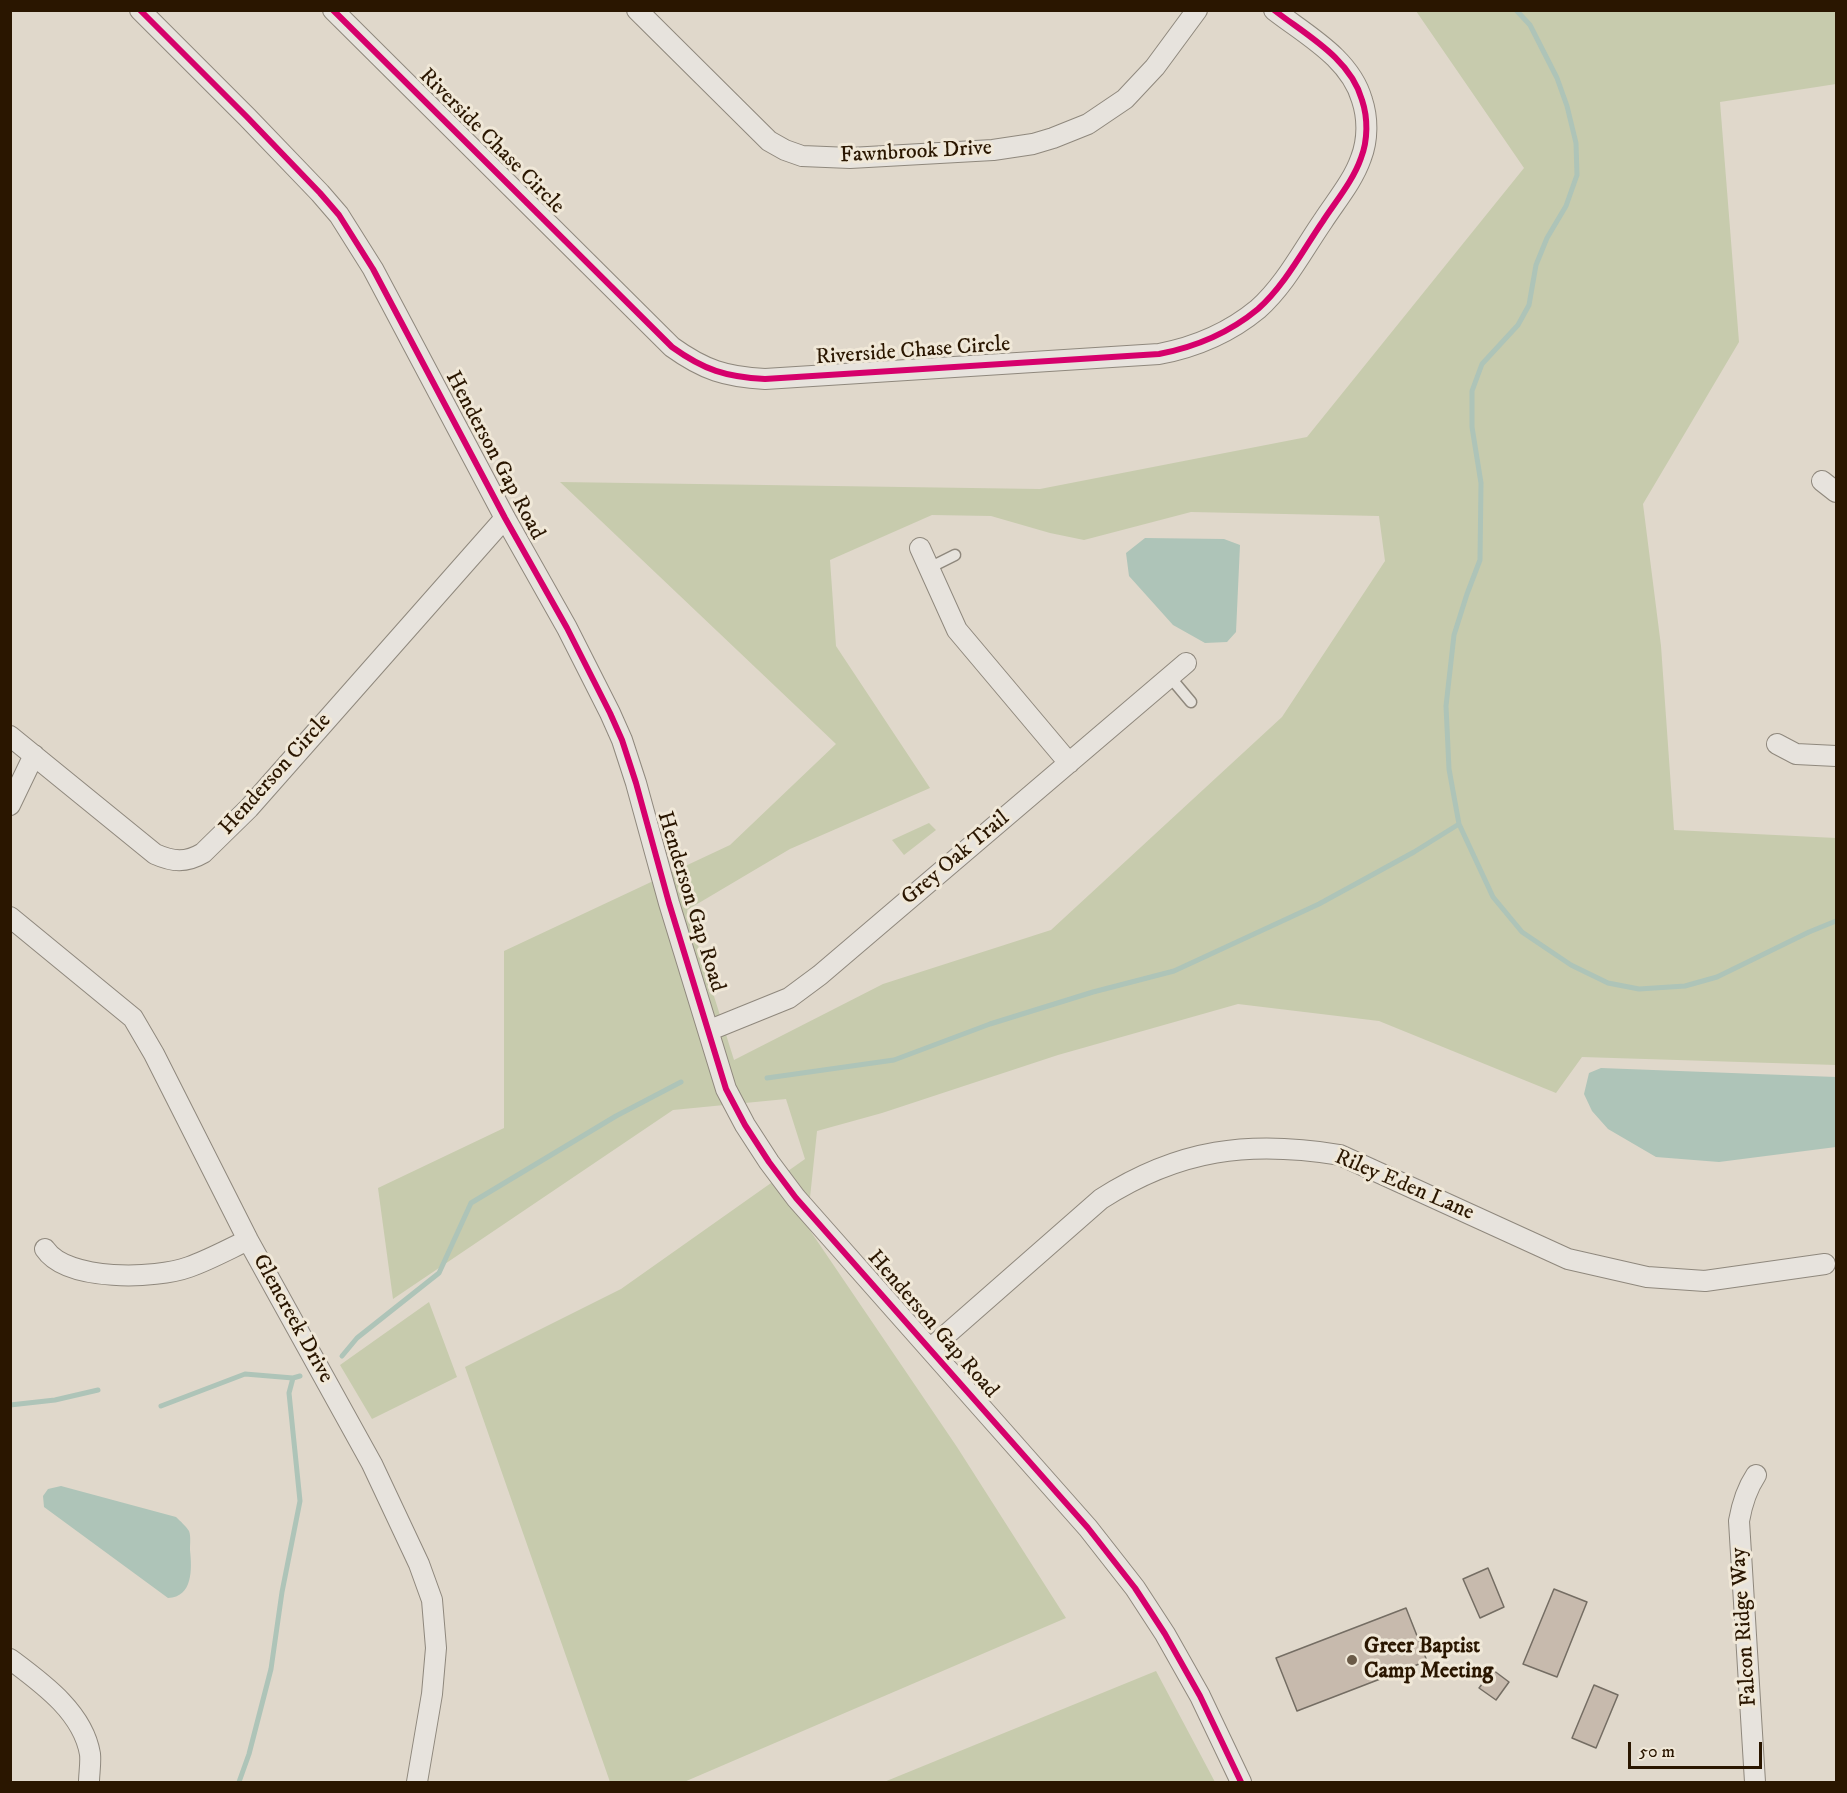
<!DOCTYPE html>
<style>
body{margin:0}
#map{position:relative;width:1847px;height:1793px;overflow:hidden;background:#e0d8cb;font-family:"IM FELL DW Pica",serif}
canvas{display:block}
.frame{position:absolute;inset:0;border:12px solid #2a1600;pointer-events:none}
.scale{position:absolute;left:1628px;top:1742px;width:134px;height:27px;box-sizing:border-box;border:3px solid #2a1600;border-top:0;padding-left:8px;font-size:18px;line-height:21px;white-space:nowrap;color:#2a1600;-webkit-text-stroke:4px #f0e8d8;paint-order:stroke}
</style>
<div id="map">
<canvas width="1847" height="1793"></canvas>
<div class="frame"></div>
<div class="scale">50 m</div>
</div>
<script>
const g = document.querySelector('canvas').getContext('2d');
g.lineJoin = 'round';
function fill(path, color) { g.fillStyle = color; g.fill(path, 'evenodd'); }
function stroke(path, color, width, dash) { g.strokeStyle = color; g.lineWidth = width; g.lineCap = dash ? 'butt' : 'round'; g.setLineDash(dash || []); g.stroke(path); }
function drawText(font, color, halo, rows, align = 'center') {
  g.font = font + ' "IM FELL DW Pica",serif'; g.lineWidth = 6; g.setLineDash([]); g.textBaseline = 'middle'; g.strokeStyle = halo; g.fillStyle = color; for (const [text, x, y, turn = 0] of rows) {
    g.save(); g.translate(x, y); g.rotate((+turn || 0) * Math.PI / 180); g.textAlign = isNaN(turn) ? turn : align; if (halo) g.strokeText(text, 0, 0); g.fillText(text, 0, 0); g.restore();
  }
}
fill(new Path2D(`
 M1416 11H1836V84L1720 102 1739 342 1643 504 1661 646 1674 830 1836 838V1065L1582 1057 1556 1093 1379 1021 1238 1004 1058 1055 882 1113 817 1131 807 1226 957 1447 1066 1618 684 1782H610L465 1367 621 1289 805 1159 786 1099 673 1110 393 1299 378 1188 504 1128V951L730 845 836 744 560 482 1040 489 1307 437 1524 168ZM1191 512 1379 516 1385 561 1282 717 1051 930 883 984 734 1060 687 910 790 849 930 788 836 646 830 560 932 515 991 516 1050 533 1084 540Z
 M929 823 936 830 904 855 892 840Z
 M429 1302 457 1377 372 1419 340 1365Z
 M1156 1671 1215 1782H884Z`), '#c7cbad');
fill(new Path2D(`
 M1145 538 1224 539 1240 545 1236 632 1227 642 1205 643 1173 625 1129 576 1126 553Z
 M1601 1068 1836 1077V1147L1719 1162 1656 1157 1608 1129 1592 1111 1584 1094 1589 1073Z
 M61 1486 176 1517C180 1521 186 1526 189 1531 191 1536 190 1544 190 1550 192 1569 193 1597 168 1598L44 1507 43 1496 48 1489Z`), '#aec4b8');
stroke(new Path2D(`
 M1516 10 1530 25 1557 78 1567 106 1576 143 1577 175 1566 206 1547 238 1536 265 1529 305 1518 325 1482 364 1472 391V427L1481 483 1480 560 1467 594 1454 635 1446 706 1449 769 1459 824 1493 897 1522 932 1571 965 1608 983 1639 989 1685 986 1717 977 1809 932 1836 921
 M767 1078 894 1060 990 1024 1093 992 1174 971 1319 904 1414 852 1459 824
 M342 1356 357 1338 439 1273 471 1203 616 1116 681 1082
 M10 1405 55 1400 98 1390
 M161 1406 245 1374 293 1378 300 1376
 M239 1782 249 1754 271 1669 282 1592 300 1501 289 1393 293 1378`), '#aec4b8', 5);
const building = new Path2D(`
 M1488 1568 1504 1607 1480 1618 1463 1579Z
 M1554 1589 1587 1602 1557 1677 1523 1664Z
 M1406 1608 1427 1661 1297 1711 1276 1658Z
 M1493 1670 1509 1682 1496 1700 1479 1688Z
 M1594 1685 1618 1695 1596 1748 1572 1738Z`);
fill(building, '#c7baad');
stroke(building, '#746d63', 1.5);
const lane = new Path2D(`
 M929 568 955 555
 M1170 677 1191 702`);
const street = new Path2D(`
 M140 10 247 117 320 193 339 215 373 269 505 518 567 628 610 713 622 740 636 783 669 903 726 1089 745 1125 769 1162 796 1198 1088 1528 1135 1588 1165 1634 1200 1696 1241 1782
 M333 10 672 347C704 370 726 377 765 379L1159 354C1196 347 1229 333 1258 309 1285 285 1303 250 1323 221 1336 201 1353 181 1361 158 1368 140 1368 118 1362 100 1350 58 1306 35 1274 10
 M637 10 769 141 785 150 802 156 850 158 993 150 1033 144 1053 138 1088 124 1125 99 1155 67 1197 10
 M1822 481 1836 492
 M920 548 957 630 1069 763
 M10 736 155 854C173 862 186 863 203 853L249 808 505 518
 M1777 744 1796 754 1836 756
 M10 805 34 755
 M10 917 133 1018 154 1054 248 1240 372 1464 419 1564 432 1600 436 1648 432 1694 417 1782
 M710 1030 789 998 820 975 1186 663
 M45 1249C67 1282 156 1279 189 1267 209 1260 229 1249 248 1240
 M930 1349 1101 1199C1179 1149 1249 1140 1340 1155L1568 1259 1647 1277 1705 1281 1825 1264
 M10 1659C42 1683 83 1712 90 1754 91 1763 89 1774 89 1782
 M1755 1782 1739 1521C1742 1504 1746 1490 1756 1475`);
stroke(lane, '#8f887d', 13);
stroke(street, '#8f887d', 22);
stroke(lane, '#e7e3dd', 10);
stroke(street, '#e7e3dd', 20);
stroke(new Path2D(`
 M140 10 247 117 320 193 339 215 373 269 505 518 567 628 610 713 622 740 636 783 669 903 726 1089 745 1125 769 1162 796 1198 1088 1528 1135 1588 1165 1634 1200 1696 1241 1782
 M333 10 672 347C704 370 726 377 765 379L1159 354C1196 347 1229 333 1258 309 1285 285 1303 250 1323 221 1336 201 1353 181 1361 158 1368 140 1368 118 1362 100 1350 58 1306 35 1274 10`), '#d6006c', 6);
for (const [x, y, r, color] of [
 [1352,1660,6,"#6a5a47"]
]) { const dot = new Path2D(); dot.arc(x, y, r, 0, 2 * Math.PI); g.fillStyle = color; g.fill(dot); stroke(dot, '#f0e8d8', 2); }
drawText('22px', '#2a1600', '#f0e8d8', [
 ["Riverside Chase Circle",491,142,45],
 ["Fawnbrook Drive",916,153,-3],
 ["Riverside Chase Circle",913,352,-4],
 ["Henderson Gap Road",494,456,62],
 ["Henderson Circle",276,775,-48],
 ["Grey Oak Trail",956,859,-40],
 ["Henderson Gap Road",690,902,73],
 ["Riley Eden Lane",1404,1186,23],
 ["Glencreek Drive",292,1319,61],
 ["Henderson Gap Road",932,1325,49],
 ["Falcon Ridge Way",1745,1627,-94]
]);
drawText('bold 22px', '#2a1600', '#f0e8d8', [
 ["Greer Baptist",1364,1647],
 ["Camp Meeting",1364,1672]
], 'left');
</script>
